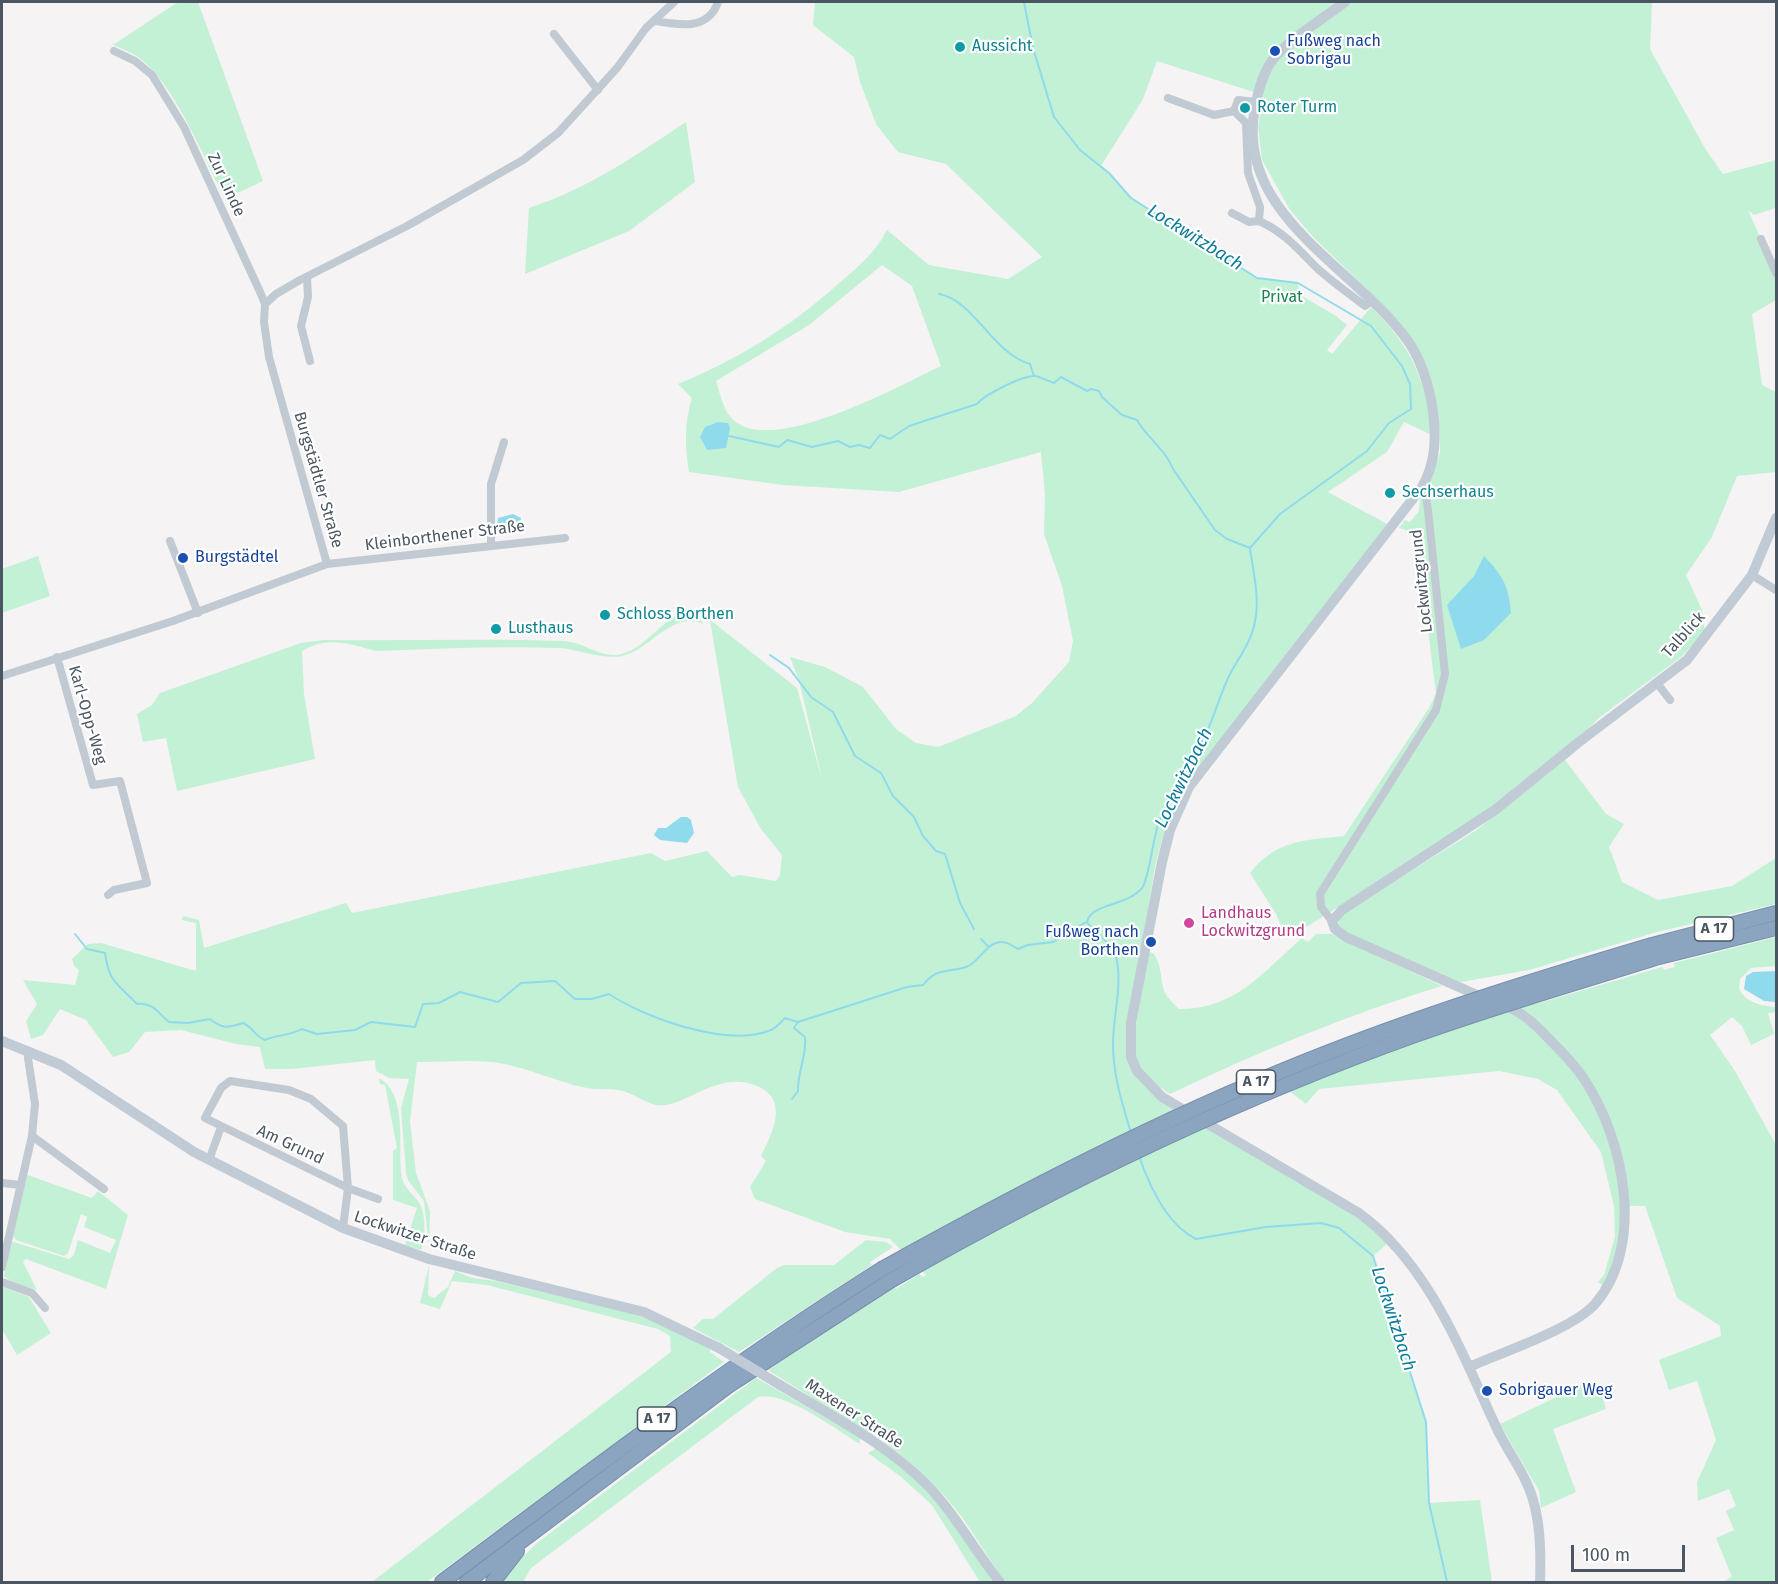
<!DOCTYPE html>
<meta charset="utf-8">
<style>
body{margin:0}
#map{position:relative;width:1778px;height:1584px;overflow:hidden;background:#f5f3f3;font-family:"Fira Sans",sans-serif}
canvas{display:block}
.frame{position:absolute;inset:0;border:3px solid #4a5661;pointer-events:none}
.scale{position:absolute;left:1571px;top:1545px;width:114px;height:27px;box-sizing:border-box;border:3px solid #4a5661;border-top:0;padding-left:8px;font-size:18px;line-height:21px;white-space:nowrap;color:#4a5661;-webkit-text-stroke:4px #fff;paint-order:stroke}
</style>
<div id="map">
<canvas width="1778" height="1584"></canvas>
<div class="frame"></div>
<div class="scale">100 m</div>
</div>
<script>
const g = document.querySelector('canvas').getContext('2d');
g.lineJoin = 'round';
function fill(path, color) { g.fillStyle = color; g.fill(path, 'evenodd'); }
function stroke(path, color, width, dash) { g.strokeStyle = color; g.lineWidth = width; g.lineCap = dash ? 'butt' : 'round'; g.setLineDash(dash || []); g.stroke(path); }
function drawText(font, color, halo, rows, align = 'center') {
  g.font = font + ' "Fira Sans",sans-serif'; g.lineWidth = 4.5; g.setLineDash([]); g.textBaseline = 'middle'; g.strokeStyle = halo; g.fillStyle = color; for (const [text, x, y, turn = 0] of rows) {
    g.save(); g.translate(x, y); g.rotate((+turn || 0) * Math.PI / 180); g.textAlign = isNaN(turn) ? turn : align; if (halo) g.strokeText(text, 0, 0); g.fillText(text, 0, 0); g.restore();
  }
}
fill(new Path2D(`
 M178 2H198L263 181 225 199C205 160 175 86 142 60 134 53 122 49 113 45Z
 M815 2H1652L1650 49 1706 150 1723 174 1776 160V208L1754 215 1748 210 1776 273V300L1752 314 1762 385 1776 392V472L1737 476 1712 537 1686 575 1702 610 1705 632 1681 657 1600 717 1577 740 1465 828 1287 939 1276 914 1250 873C1276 840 1305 840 1344 836L1429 708 1436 694 1416 533 1399 528 1405 520 1410 522 1419 511 1420 498 1425 497 1428 506V487L1440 453V434L1435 394 1427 370 1369 291 1314 238 1290 210 1262 160 1258 127 1263 95 1157 61 1143 99 1101 166 1131 198 1256 278 1298 283 1299 294 1336 316 1347 325 1327 350 1332 354 1371 307C1411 346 1426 379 1432 435L1404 422 1387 452 1328 492 1389 525 1261 689 1165 829 1156 862 1141 948 1133 1072 1360 1219 1388 1243 1373 1256 1426 1422 1429 1503 1480 1500 1492 1582H1007C993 1567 984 1549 972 1532 949 1496 918 1467 884 1442L883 1434 880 1432 873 1436 768 1370 894 1286 896 1289 919 1274 923 1277 926 1275 890 1239 845 1232 755 1199 750 1187 766 1161 761 1156C772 1134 790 1100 757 1086 716 1069 684 1110 656 1105 643 1102 632 1092 618 1090 608 1088 597 1090 587 1088 557 1082 529 1068 499 1063 473 1059 443 1062 417 1062L410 1122 416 1173 430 1211 429 1247 424 1201 408 1180 406 1173 401 1108 409 1079 389 1078 376 1071 375 1060 292 1069H265L260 1047 236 1044 181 1030 145 1032 129 1052 113 1057 86 1020 60 1009 43 1035 31 1039 26 1021 37 1004 23 980 75 985 79 970 74 966 72 959 88 944 101 943 196 971V923L182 920 183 916 199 920 204 948 346 903 352 913 651 853 665 861 707 851 732 877 740 875 776 881 780 875 782 855 761 829 738 787 710 620 797 688 823 783 799 680 790 657 825 667 863 687 896 729 916 743 938 747 1016 716 1032 703 1069 662 1073 641 1062 586 1044 534 1045 495 1041 452 899 492 783 485 689 472C685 447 684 423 692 398L678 384C737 360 790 327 838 284 857 268 876 252 887 230L929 265 1008 279 1042 257 946 164 898 152 876 124 860 82 854 57 813 25ZM882 265 912 286 941 366C902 384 762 463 729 415 723 407 719 391 716 381L809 325Z
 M686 122 695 182 629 231 525 274 529 208C587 189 635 156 686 122Z
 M38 556 50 596 2 613V569Z
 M695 610 703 624C672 610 649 651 622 656 601 660 579 649 558 648 497 646 436 649 375 651 349 643 327 636 302 651L304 694 315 759 177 791 166 738 143 742 137 714 152 705 160 693 301 643 324 640C404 641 484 638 564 641 582 642 598 656 616 655 647 652 663 612 695 610Z
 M1565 760 1606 814 1624 824 1609 847 1622 882 1658 900 1732 886 1776 858V904L1657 932 1529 970 1455 983 1338 928 1339 920 1346 912 1475 831Z
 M1316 934H1332L1442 986C1349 1014 1258 1052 1170 1094 1160 1087 1149 1081 1142 1070 1124 1041 1142 983 1147 952L1153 953C1162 964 1160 978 1164 990 1166 997 1174 1004 1179 1009 1235 1010 1264 971 1302 938L1308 942Z
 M1776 937V966L1751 968 1740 979 1739 988C1743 1001 1763 1007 1776 1007V1012L1768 1013 1774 1034 1751 1045 1742 1026 1732 1017 1710 1035 1735 1071 1776 1145V1582H1722L1732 1577 1716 1538 1734 1530 1726 1511 1736 1506 1729 1489 1698 1501 1697 1482 1716 1440 1697 1381 1669 1390 1659 1360 1721 1336 1720 1326 1677 1298 1645 1206H1622L1623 1233 1604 1286 1598 1282 1604 1275 1615 1237 1614 1206 1601 1152 1557 1090 1538 1079 1499 1071 1319 1089 1306 1104 1281 1085 1501 1006 1530 1014 1511 1004H1536L1662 967 1664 970 1675 967 1674 963Z
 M379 1078C409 1095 397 1150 402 1178 404 1188 413 1194 418 1201 426 1210 426 1240 421 1250L405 1245 417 1208 393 1200V1151L397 1148 385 1085 380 1084Z
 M25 1174 92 1198 98 1191 128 1215 106 1289 26 1259 23 1262 37 1290 12 1282 4 1276 10 1241 69 1259 74 1255 78 1240 110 1253 116 1240 84 1227 87 1217 81 1214 68 1253 64 1256 16 1240 12 1234Z
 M866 1240 886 1242 893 1247 870 1262 872 1265 739 1352 693 1328 703 1319H713L777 1268 784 1265H834Z
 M429 1265 428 1295 434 1298 448 1287 455 1271 472 1278 496 1281 630 1313 653 1320 710 1349V1352L724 1362 427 1582H372L671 1352 670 1336 658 1329 487 1285 452 1281 440 1309 420 1303Z
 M2 1286 29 1297 51 1333 17 1355 2 1329Z
 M756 1378 860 1437V1444C837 1430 784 1390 758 1397L531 1568 523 1582H497L537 1543Z
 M1582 1385 1589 1388 1599 1386 1606 1409 1553 1429 1576 1492 1541 1508 1539 1491 1500 1424Z
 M877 1448C928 1482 960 1533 995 1582H980L932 1505 900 1476 868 1453Z`), '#c3f1d5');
fill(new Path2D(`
 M718 422 728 423 730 428 726 448 707 450 700 437 705 427Z
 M513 514 521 518 520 532 497 535 498 518Z
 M1484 556C1503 576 1509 586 1511 613L1484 640 1461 649 1447 605 1474 576Z
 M681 817H687L691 820 694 833 687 843 660 840 654 835 658 828H666Z
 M1776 971V1002L1764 1001 1744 989 1746 976 1753 972Z`), '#90daee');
stroke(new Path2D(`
 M1024 2 1033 48 1054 117 1080 150 1109 173 1131 198 1257 278 1298 283 1371 326 1402 366 1410 384 1411 409 1389 423 1367 451 1280 514 1250 548C1253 571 1260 598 1255 621 1252 641 1239 657 1230 674 1221 692 1216 711 1208 729 1194 761 1172 789 1159 822 1153 837 1149 879 1142 888 1126 907 1091 903 1087 922 1095 934 1112 942 1116 957 1123 984 1113 1016 1113 1044 1113 1075 1122 1103 1131 1133
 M939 294C974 300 992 353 1030 364L1034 376
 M729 436 779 447 787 440 812 447 838 441 850 447 859 445 870 448 880 435 890 439 909 426 977 404C984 395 1023 375 1035 376 1041 377 1048 381 1054 383L1061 377 1087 391 1091 389 1099 391 1102 397 1122 415 1137 420C1147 438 1166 450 1173 469L1215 530 1227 539 1250 548
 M770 655 789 668 811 697 833 712 855 756 881 773 893 796 914 817 923 836 936 851 945 854 960 903 974 929
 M75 934 87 949 105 953C109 983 117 983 137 1004 153 1002 158 1013 169 1022L188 1023 210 1019C222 1029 228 1028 243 1023 253 1027 254 1036 265 1040 278 1034 290 1036 302 1029L317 1034 355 1030 371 1022 415 1027 423 1004 439 1003 460 992 498 1002 521 983 555 981 575 999H592L609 994C645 1018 728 1048 771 1030 776 1028 781 1022 785 1018L798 1022 907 987 923 985C937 967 947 973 966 967 978 963 985 946 996 943 1005 940 1011 945 1018 949L1028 945 1053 942 1086 922
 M981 939 989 947
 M792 1099 798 1091C797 1073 807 1056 805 1037L794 1028 798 1022
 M1139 1156C1149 1185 1167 1225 1196 1239L1266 1227 1321 1223 1339 1228 1373 1256 1426 1422 1429 1503 1447 1582`), '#90daee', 2);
const highway = new Path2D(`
 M1652 945 1776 913
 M1655 958 1776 928
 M442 1582C586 1474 729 1365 882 1269
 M467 1582 728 1386 890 1281
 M493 1582 517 1551`);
stroke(highway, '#7690ad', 16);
stroke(new Path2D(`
 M655 21C679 25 708 31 718 2
 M554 34 598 90
 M114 51 135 61 152 75 184 127 261 294 265 304 264 322 269 357 327 564
 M1168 98 1214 115 1234 111
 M1256 102 1238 100 1234 111 1246 123 1248 173 1260 207 1259 221C1284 232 1298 249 1317 268 1332 282 1350 294 1365 306L1371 301
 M1232 213 1249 222 1259 221
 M1761 239 1776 273
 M307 277 308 297 301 326 310 361
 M265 304 276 294 300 280 407 226 523 160 558 133 617 68 646 28 674 2
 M170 541 198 613
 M491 545V484L504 442
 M1752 575 1776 590
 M57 657 93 785 120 781 147 883 114 890 108 895
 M2 676 173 621 327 564 565 538
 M1657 683 1670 700
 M1332 921 1321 907 1320 894 1436 710 1445 674 1428 510 1425 491 1422 487
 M32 1136 104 1189
 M209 1160 221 1127
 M2 1183 21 1185
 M343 1228 348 1188 343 1126 311 1099 289 1090 230 1081 221 1088 205 1118 348 1188 378 1199
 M2 1267 32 1136 35 1104 28 1058 29 1051
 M2 1282 32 1293 45 1308`), '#c1cad2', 8);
stroke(new Path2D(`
 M1345 2C1323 19 1287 40 1271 62 1261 77 1257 96 1254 113 1238 218 1359 269 1410 344 1424 366 1432 396 1434 421 1436 445 1434 466 1422 487L1189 787 1170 830 1162 862 1131 1023V1057L1137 1071 1162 1097 1359 1213C1430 1265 1462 1354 1498 1431 1510 1455 1526 1475 1533 1500 1541 1526 1541 1556 1540 1582
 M1486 999 1346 937 1335 929 1332 921 1342 910 1495 810 1579 742 1687 660 1752 575 1776 518
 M2 1041 61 1065 194 1152 343 1228 429 1259 644 1312 719 1348
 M1469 1367C1502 1352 1573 1329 1595 1304 1646 1245 1624 1139 1584 1079 1575 1065 1562 1052 1551 1041 1535 1024 1523 1012 1501 1004
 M780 1385C830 1415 884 1442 925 1483 955 1513 974 1550 1000 1582`), '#c1cbd6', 10);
stroke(highway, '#8ba5c1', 14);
const highwayBridge = new Path2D(`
 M882 1269C1019 1193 1159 1120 1304 1062 1418 1016 1534 980 1652 945
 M890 1281C1058 1185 1235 1099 1418 1034 1496 1006 1576 983 1655 958`);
stroke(highwayBridge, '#7690ad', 16, []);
stroke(new Path2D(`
 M719 1348 780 1385`), '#c1cbd6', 10);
stroke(highwayBridge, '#8ba5c1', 14);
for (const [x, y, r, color] of [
 [960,47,6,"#0f9aa8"],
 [1275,51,6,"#1a4fb4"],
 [1245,108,6,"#0f9aa8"],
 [1390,493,6,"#0f9aa8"],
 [183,558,6,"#1a4fb4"],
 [605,615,6,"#0f9aa8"],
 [496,629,6,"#0f9aa8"],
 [1189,923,6,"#d1479c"],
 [1151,942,6,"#1a4fb4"],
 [1487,1391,6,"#1a4fb4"]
]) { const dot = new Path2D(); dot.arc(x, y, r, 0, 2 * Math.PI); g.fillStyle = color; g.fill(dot); stroke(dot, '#fff', 2); }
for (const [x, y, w] of [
 [1714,929,39],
 [1256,1082,39],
 [657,1419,39]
]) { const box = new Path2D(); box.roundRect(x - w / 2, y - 12, w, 24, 4.5); g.fillStyle = '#fff'; g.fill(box); stroke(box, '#4a5661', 1.5); }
drawText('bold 15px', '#4a5661', null, [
 ["A 17",1714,929],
 ["A 17",1256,1082],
 ["A 17",657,1419]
]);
drawText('16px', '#164399', '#fff', [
 ["Fußweg nach",1287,42],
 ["Sobrigau",1287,60],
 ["Burgstädtel",195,558],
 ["Fußweg nach",1139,933,"right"],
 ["Borthen",1139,951,"right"],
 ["Sobrigauer Weg",1499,1391]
], 'left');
drawText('16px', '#0d838f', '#fff', [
 ["Aussicht",972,47],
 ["Roter Turm",1257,108],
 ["Sechserhaus",1402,493],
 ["Schloss Borthen",617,615],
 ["Lusthaus",508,629]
], 'left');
drawText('16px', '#4a5661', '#fff', [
 ["Zur Linde",226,185,65],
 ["Burgstädtler Straße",318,480,74],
 ["Kleinborthener Straße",445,536,-7],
 ["Lockwitzgrund",1422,581,-96],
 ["Talblick",1684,635,-48],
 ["Karl-Opp-Weg",87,715,74],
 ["Am Grund",290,1145,25],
 ["Lockwitzer Straße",415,1236,18],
 ["Maxener Straße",854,1414,33]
]);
drawText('16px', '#17864f', '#fff', [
 ["Privat",1282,298]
]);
drawText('16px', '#b23c85', '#fff', [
 ["Landhaus",1201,914],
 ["Lockwitzgrund",1201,932]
], 'left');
drawText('italic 18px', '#0c7c9b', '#fff', [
 ["Lockwitzbach",1195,238,32],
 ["Lockwitzbach",1184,778,-64],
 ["Lockwitzbach",1393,1319,72]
]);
</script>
